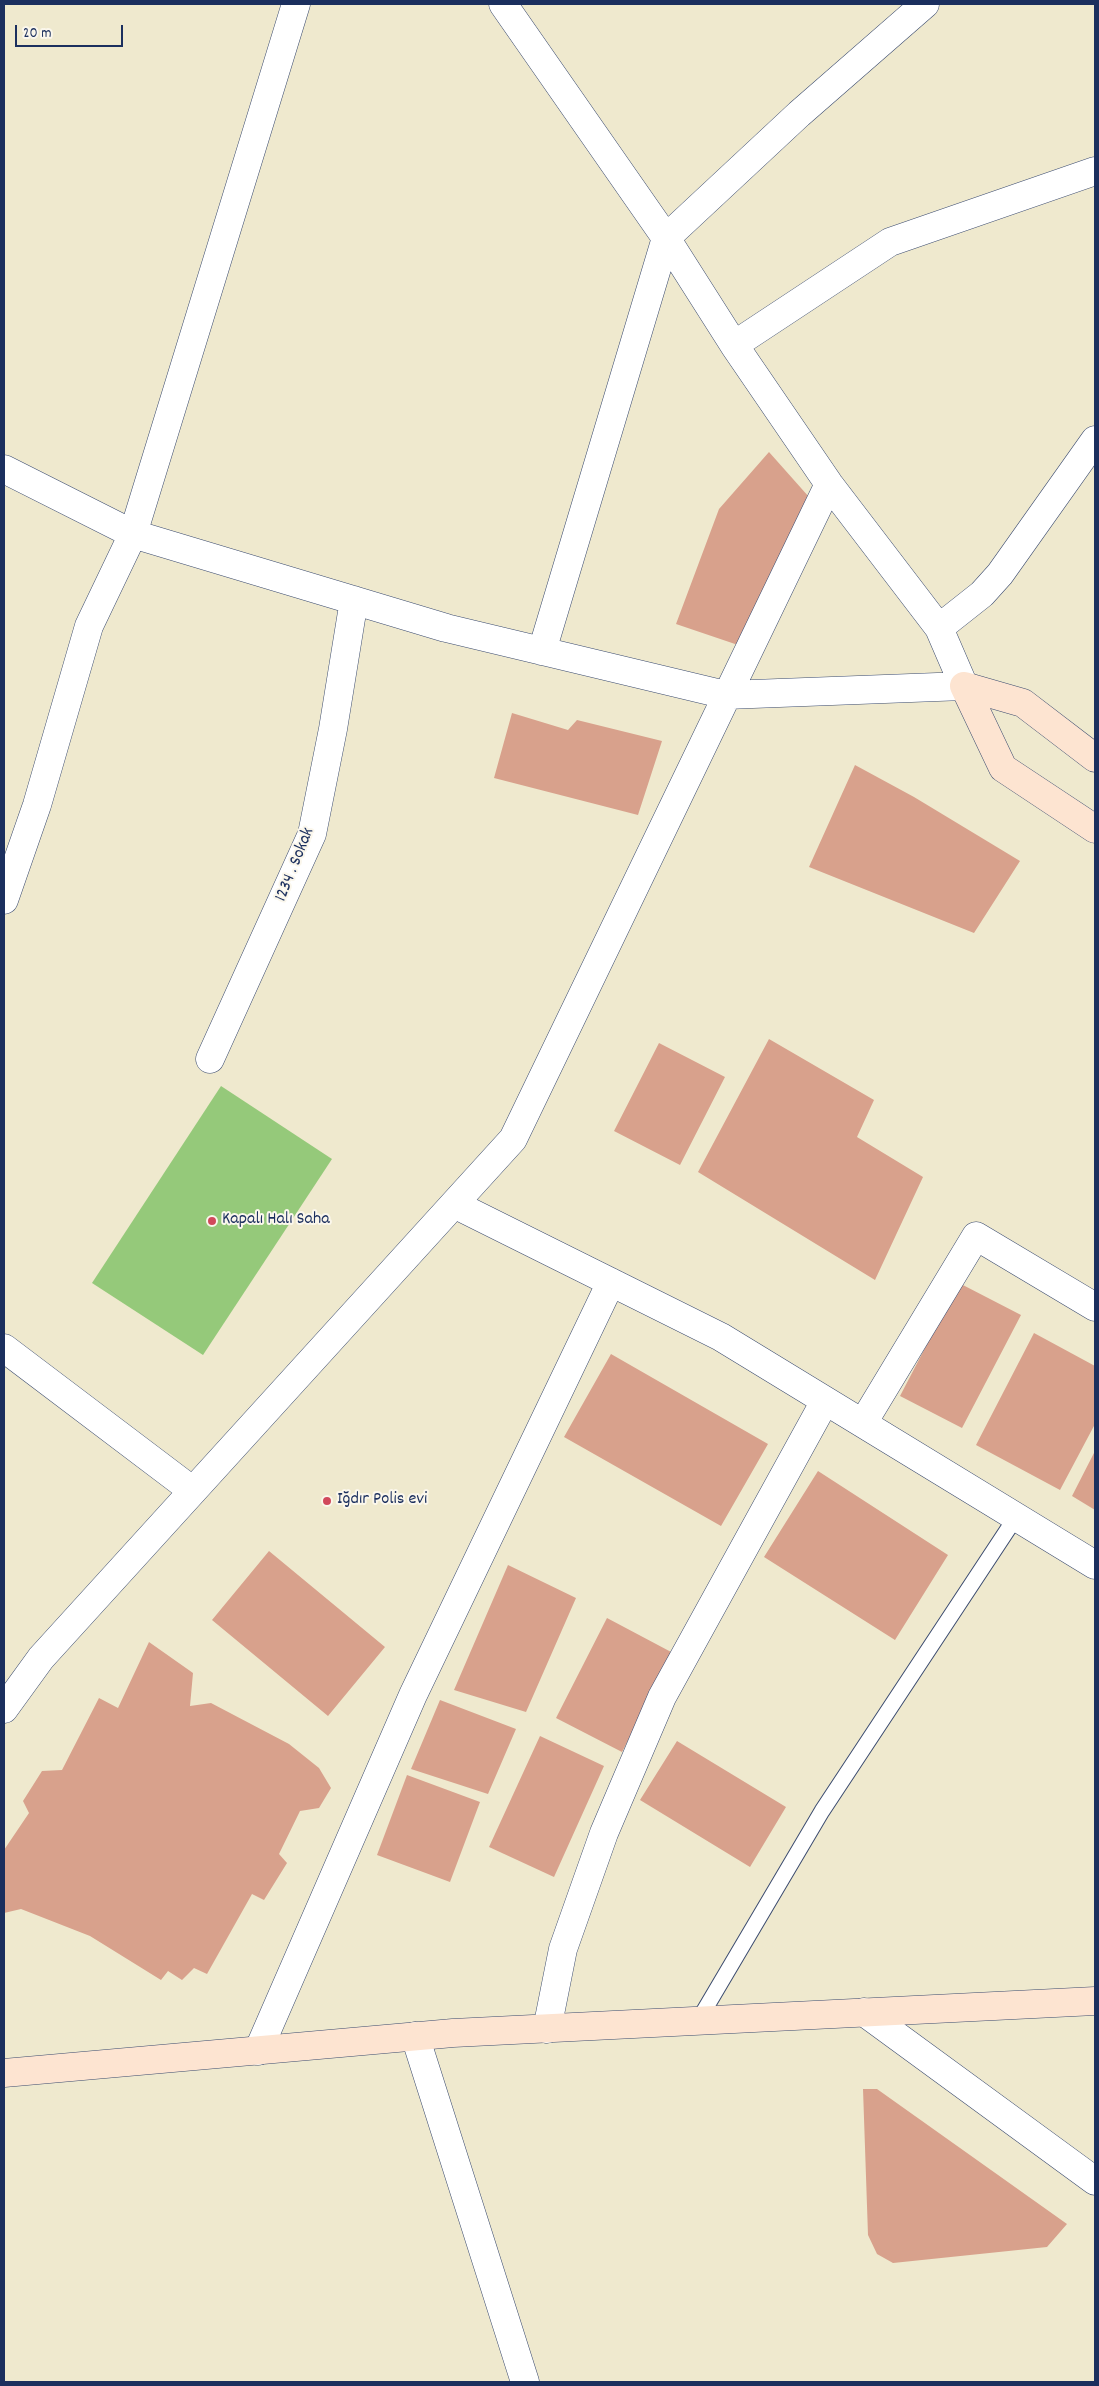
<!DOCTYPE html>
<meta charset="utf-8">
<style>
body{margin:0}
#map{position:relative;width:1099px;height:2386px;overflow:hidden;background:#efe9ce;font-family:Dekko,sans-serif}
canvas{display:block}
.frame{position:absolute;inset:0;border:5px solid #1b2f5e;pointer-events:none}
.scale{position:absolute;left:15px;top:25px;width:108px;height:22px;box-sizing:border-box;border:2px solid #1b2f5e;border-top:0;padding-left:6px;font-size:15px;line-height:18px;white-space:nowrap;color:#1b2f5e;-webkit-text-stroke:4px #fbf7ec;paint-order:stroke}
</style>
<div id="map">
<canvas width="1099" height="2386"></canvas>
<div class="frame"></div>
<div class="scale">20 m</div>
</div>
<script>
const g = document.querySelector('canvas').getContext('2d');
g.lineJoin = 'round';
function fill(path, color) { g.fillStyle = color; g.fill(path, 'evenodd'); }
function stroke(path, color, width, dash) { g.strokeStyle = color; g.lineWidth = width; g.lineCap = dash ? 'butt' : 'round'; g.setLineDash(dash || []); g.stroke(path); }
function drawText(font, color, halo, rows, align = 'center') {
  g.font = font + ' Dekko,sans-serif'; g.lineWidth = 4; g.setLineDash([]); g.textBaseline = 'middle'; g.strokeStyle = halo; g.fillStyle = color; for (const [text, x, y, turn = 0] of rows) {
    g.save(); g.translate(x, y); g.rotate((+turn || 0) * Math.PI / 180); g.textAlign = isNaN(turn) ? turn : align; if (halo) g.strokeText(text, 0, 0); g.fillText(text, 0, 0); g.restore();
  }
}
fill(new Path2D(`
 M221 1086 332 1159 203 1355 92 1283Z`), '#95c97a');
fill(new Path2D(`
 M769 452 809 497 738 645 676 624 719 509Z
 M512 713 568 730 577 720 662 741 638 815 494 778Z
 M855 765 914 797 1020 861 974 933 809 867Z
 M769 1039 874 1100 857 1137 923 1177 875 1280 698 1172Z
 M659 1043 725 1077 680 1165 614 1131Z
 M959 1283 1021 1315 962 1428 900 1396Z
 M1034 1333 1095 1366V1424L1060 1490 976 1445Z
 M611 1354 768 1444 721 1526 564 1437Z
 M1095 1451V1510L1072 1496Z
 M818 1471 948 1555 895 1640 764 1557Z
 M269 1551 385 1647 328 1716 212 1620Z
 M508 1565 576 1598 526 1712 454 1690Z
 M607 1618 673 1653 622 1752 556 1718Z
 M149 1642 193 1673 190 1706 211 1703 289 1744 319 1768 331 1788 319 1808 300 1811 279 1854 287 1863 264 1900 252 1894 207 1974 194 1968 182 1980 168 1971 161 1980 90 1936 21 1909 4 1913V1850L29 1813 23 1801 42 1771 62 1770 99 1698 118 1708Z
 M440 1700 516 1729 488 1794 411 1769Z
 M540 1736 604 1766 554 1877 489 1847Z
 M677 1741 786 1807 750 1867 640 1800Z
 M407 1775 480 1802 450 1882 377 1855Z
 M863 2089H877L1067 2224 1047 2247 893 2263 877 2254 868 2235Z`), '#d8a18c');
const lane = new Path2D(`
 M698 2021 822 1811 1016 1517`);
const street = new Path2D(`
 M734 345 890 242 1095 171
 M4 469 133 534 446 628 726 695 964 686 939 628 829 484 734 345 666 238 503 4
 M939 628 982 594 1000 574 1095 440
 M542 651 666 238 799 114 925 4
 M4 900 37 805 89 626 133 534 296 4
 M210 1059 312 834 333 729 354 600
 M454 1204 721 1337 1095 1565
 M4 1348 193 1491
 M863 1423 976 1236 1095 1307
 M4 1709 41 1658 513 1139 829 484
 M864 2012 1095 2181
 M547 2029 563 1949 604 1833 662 1697 825 1401
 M415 2036 525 2382
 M258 2051 413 1695 611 1282`);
const secondary = new Path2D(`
 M964 686 1003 768 1095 829
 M964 686 1023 703 1095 758
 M4 2073 453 2033 1095 2001`);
stroke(lane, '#3b4b6f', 17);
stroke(street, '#3b4b6f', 29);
stroke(secondary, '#3b4b6f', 29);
stroke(lane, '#fff', 15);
stroke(street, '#fff', 28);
stroke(secondary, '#fde4d1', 28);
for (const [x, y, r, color] of [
 [212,1221,5,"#d1495b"],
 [327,1501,5,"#d1495b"]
]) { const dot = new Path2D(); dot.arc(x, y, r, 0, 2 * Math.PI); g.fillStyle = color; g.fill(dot); stroke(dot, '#fbf7ec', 2); }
drawText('18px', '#1b2f5e', '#fbf7ec', [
 ["1234 . Sokak",296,865,-68]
]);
drawText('18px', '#1b2f5e', '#fbf7ec', [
 ["Kapalı Halı Saha",222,1221],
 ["Iğdır Polis evi",337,1501]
], 'left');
</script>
